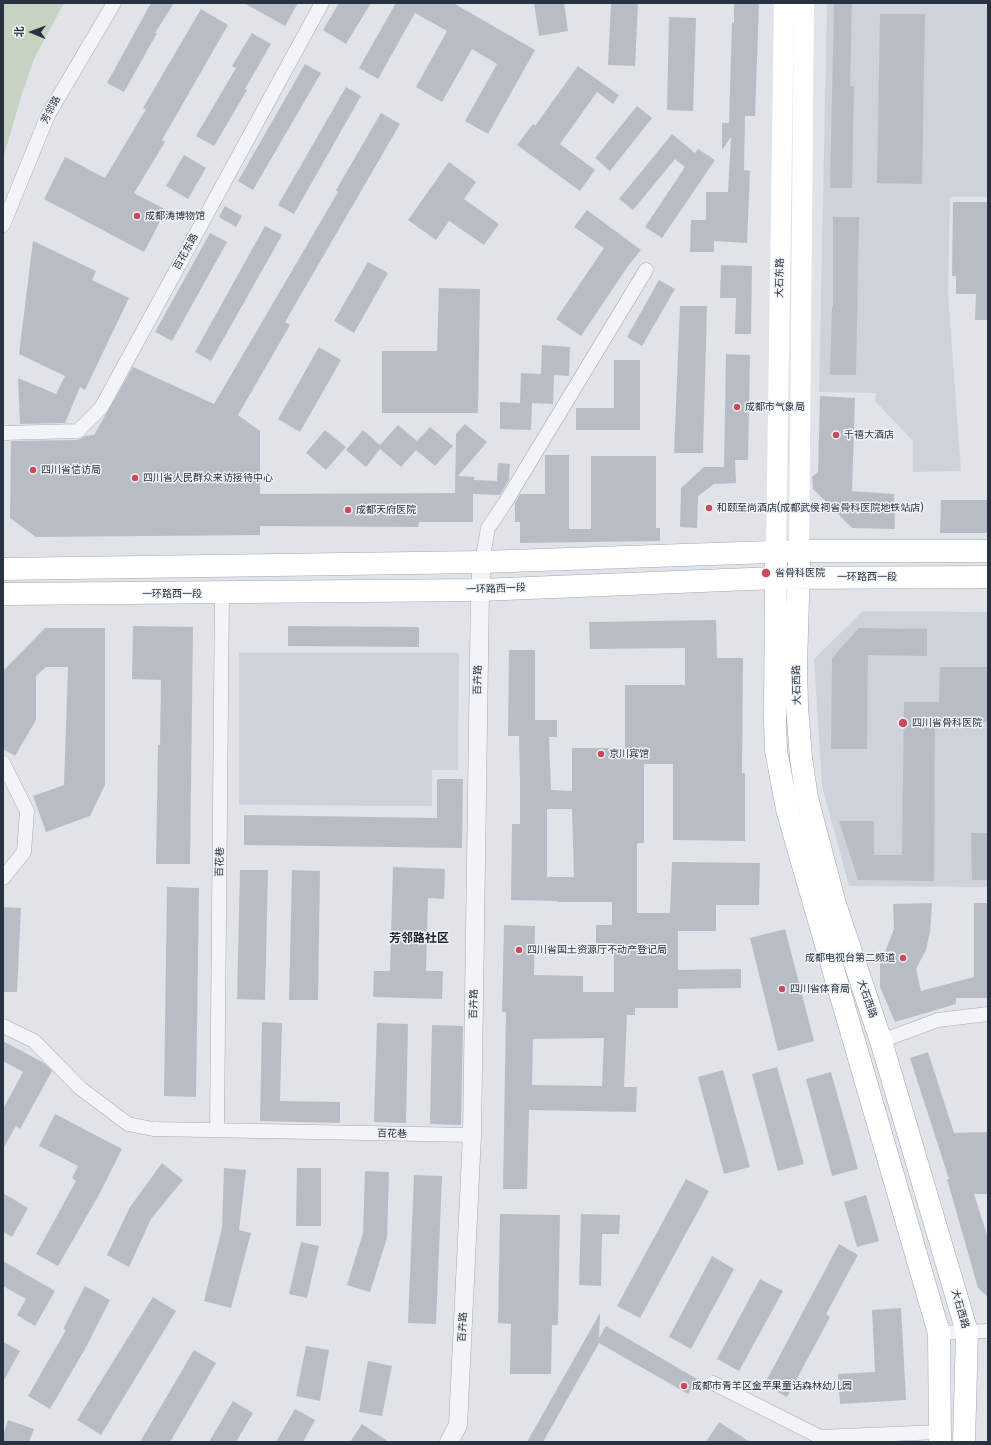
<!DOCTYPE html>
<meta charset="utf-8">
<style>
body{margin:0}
#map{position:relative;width:991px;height:1445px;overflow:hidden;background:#e0e4e9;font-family:"Fira Sans","Noto Sans SC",sans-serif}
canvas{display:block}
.frame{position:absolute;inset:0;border:4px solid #293240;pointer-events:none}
.north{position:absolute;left:12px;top:12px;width:40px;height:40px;-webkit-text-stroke:3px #f0f3f6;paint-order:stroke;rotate:271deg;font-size:11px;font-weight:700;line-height:16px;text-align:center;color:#293240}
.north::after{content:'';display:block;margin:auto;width:14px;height:18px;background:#293240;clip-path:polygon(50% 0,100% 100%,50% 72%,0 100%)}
</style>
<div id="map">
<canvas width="991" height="1445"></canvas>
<div class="frame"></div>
<div class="north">北</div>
</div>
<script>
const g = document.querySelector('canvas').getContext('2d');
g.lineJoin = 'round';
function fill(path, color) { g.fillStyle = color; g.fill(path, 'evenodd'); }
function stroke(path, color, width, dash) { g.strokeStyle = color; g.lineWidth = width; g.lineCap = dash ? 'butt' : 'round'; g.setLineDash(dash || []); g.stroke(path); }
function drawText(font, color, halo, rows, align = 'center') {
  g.font = font + ' "Fira Sans","Noto Sans SC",sans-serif'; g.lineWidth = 3; g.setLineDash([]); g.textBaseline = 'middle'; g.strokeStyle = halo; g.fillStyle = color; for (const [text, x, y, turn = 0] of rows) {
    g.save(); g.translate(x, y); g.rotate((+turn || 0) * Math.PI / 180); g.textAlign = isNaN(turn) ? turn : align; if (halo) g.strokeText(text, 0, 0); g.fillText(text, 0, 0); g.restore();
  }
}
fill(new Path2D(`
 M827 3H988V197H950L948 293 961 471 913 472V441L875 401 876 393 819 392Z
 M863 611 988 612V887L849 886 822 786 814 659Z
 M239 653H459L458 770H432V806L239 805Z`), '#ced3db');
fill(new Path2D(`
 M3 3H64L34 59 21 97 3 159Z`), '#c6d2c2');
fill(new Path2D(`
 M151 3H174L155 33H157L124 92 107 83Z
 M244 3H298L285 26Z
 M339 3H371L346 44 323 30Z
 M396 3H453L535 50 488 134 465 121 497 64 472 49 442 102 416 87 447 31 415 13 378 79 359 68Z
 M534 3H564L568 31 539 36Z
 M611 3H638L635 66 608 65Z
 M734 3H759L755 116H745L744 170 750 171 747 243 714 241V252H690L691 220H706V192H728L731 137 722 150V123H729L732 22 734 23Z
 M834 3H852L850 86H854L852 188H830Z
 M201 9 228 25 162 140 165 142 134 193 166 210 144 252 44 199 65 157 105 178 146 109 143 108Z
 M880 14H925L922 184 877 183Z
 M669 17 696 18 693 111 667 110Z
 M252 33 271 44 245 89 247 90 214 146 196 136 236 68 232 66Z
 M305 64 321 73 253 190 238 181Z
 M578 66 619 95 613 104 597 92 560 144 595 170 580 191 517 145 533 124 535 126Z
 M346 87 361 96 294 214 278 205Z
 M637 106 652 118 610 171 595 158Z
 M381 113 400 124 285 322 290 325 238 415 260 431V494L455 493 456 434 465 424 487 442 458 476 474 477V480L497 481 498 463 510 464 509 480 500 495 473 494V522H419L418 527 260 526V535L36 537 10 518 11 441 78 440 85 436 94 435 133 367 214 404 338 192 336 190Z
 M672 134 695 153 698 149 715 160 662 238 645 227 685 167 675 159 633 210 619 199Z
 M184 155 206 168 188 199 166 186Z
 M449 162 476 182 464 199 499 224 484 245 449 221 436 240 408 220Z
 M953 202H988V320H975L976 294H956V276H952Z
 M225 206 242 216 236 227 219 217Z
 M587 210 641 250 628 266 581 336 556 319 604 248 574 227Z
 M833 217H859L856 375H830L832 307H833Z
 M265 226 282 235 211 361 195 352Z
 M210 233 227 242 172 341 155 332Z
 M33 241 96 271 92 280 129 298 85 390 80 387 65 423 20 424 18 378 56 394 65 376 19 354Z
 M368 262 388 273 354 333 334 321Z
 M721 265 752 266 751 334H735L736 298H720Z
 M659 280 675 289 642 346 627 337Z
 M439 288 480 289 478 413H382V351H437Z
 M680 306H707L703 453H674Z
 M542 345 570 347 569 376 554 375 553 404 532 403 531 430 500 429V402L520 403 521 373 541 374Z
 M319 347 341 360 300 432 278 419Z
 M726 354 750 355 748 460H735L736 483 714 484 698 496 697 528 680 527 681 488 704 467H724Z
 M614 360H640V430H576V408H614Z
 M820 396 855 398 852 491 894 494 895 529 852 528 813 489 812 477 818 472Z
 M398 425 417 441 430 427 453 446 435 466 416 450 401 467 380 449 366 467 346 450 363 430 380 445Z
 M325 430 346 447 326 470 306 453Z
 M545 455H569V529H591V456H656V528H660V541L520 543V522H515V503L520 494H545Z
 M941 500H988V533H940Z
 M716 620 717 658H743L742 773H745V841L673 840V764H644V843H637V913H670L672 862 760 863 759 905H716V931H678V970L741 969V988L678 989V1008H635V1015H627L624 1087H637L636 1112 529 1110 527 1189H503L506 1012H502L504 925 535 926 534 975 583 976V992H614V943H596V925H612V902H557V901L511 900 512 824H520V782L519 736H508L509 650H535V720H557V737H549L551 790 572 791V748H625V685H685V648L590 649 589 622ZM547 809H572L574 877H547ZM604 1038 602 1086 532 1085 533 1039Z
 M133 626 193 627 190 864H156L158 745H160L161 680 132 679Z
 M288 626 419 627V647L288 646Z
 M45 628H105V785L90 816 46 832 33 796 64 785 68 667H46L36 676V720L15 756 3 749V671Z
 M859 628 927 629V656L868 655 867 749H831L832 658Z
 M940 667H988V722H935L934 881 858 880 839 821H874V855H902L904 702H939Z
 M437 779H463L462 848 244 845V815L437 818Z
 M971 833H988V880H972Z
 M393 867 445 869 444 899 428 898 426 971H443L442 999 373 997 374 971H390Z
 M240 870H268L265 1000 237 999Z
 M292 870 320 871 318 1000H289Z
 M167 887 199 888 196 1097 164 1096Z
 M932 903 930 932 926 950 916 969 921 991 974 977V903H988V998H956V1004L895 1022 880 987V965L894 929 893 904Z
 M3 907 21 908 17 992H3Z
 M785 929 814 1041 778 1051 750 938Z
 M262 1022 282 1023 280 1101 340 1102V1123L260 1121Z
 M377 1023 408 1024 406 1123 374 1122Z
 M432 1025 463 1026 461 1125 430 1124Z
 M3 1041 44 1063 52 1071 20 1129 16 1126 3 1149V1109L23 1072 3 1061Z
 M928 1052 954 1133 988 1132V1194H974L988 1238V1297L978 1288 947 1179H949L910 1058Z
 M777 1067 804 1164 778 1171 752 1074Z
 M723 1070 750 1167 724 1174 698 1077Z
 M831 1072 858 1169 832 1176 806 1079Z
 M55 1114 122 1149 100 1193 58 1266 36 1254 76 1181 72 1178 78 1166 39 1146Z
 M162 1163 183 1180 151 1219 129 1267 107 1255 130 1207Z
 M224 1168 246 1170 239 1230 251 1233 231 1308 204 1301 222 1228Z
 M297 1168H321V1226H296Z
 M365 1171 389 1172 387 1238 370 1292 347 1285 363 1233Z
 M414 1175 442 1176 436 1324 408 1323Z
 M686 1179 709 1191 640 1318 617 1306Z
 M3 1193 28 1208 12 1237 3 1232Z
 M866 1195 879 1241 857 1247 844 1202Z
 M500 1214 560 1215 558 1325H552L551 1374H510L511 1324 498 1323Z
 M581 1214 620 1215 619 1234H602L601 1286 579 1285Z
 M301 1242 319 1246 307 1298 289 1294Z
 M839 1244 858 1255 826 1314 830 1317 787 1397 764 1385Z
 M712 1256 734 1269 691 1349 669 1337Z
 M3 1261 55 1291 35 1326 17 1315 26 1299 3 1286Z
 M760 1279 783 1291 739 1371 717 1359Z
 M85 1286 110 1300 85 1349 50 1409 28 1396 66 1330 63 1329Z
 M153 1297 176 1311 101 1435 77 1420Z
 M901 1308 906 1400 840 1404 838 1374 875 1372 872 1310Z
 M600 1313 599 1338 606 1326 697 1379 688 1394 599 1343 543 1442H527Z
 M3 1342 20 1351 3 1382Z
 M306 1346 329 1350 320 1401 296 1396Z
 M194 1350 216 1363 170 1442H140Z
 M368 1361 392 1366 382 1416 359 1412Z
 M233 1401 253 1413 236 1442H209Z
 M295 1409 315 1420 303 1442H276Z
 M8 1420 34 1429 29 1442H3V1435Z
 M719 1422 750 1442H706Z
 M362 1424 389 1442H350Z`), '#b8bdc5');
const minor = new Path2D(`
 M3 225 48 115 114 3
 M3 433 78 431 101 408 322 3
 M482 562 488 528 505 503 646 270
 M3 763 27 811 24 852 3 878
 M3 1026 34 1041 80 1088 128 1124 153 1129 472 1135
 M881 1041 938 1020 988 1014
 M217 1130 222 593
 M939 1333 988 1331
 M713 1383 820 1437 940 1432`);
const tertiary = new Path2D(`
 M449 1442 458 1425 472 1135 480 590 482 562`);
const primary = new Path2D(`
 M776 563 775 720 776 750 787 809 804 869 939 1333 940 1442
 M799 563 796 666 797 706 801 758 807 798 835 904 881 1041 967 1332 964 1442
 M3 569 482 562 799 551H988
 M3 594 480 590 775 578 988 577`);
stroke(minor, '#a5abb3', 15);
stroke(tertiary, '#a5abb3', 19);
stroke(primary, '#a0a8b4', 23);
stroke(minor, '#f3f4f7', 14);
stroke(tertiary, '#f3f4f7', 18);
stroke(new Path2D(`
 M799 551 804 3
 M776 552 784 3`), '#fff', 20);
stroke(primary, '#fff', 22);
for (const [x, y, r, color] of [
 [137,216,4,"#ca495d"],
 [737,407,4,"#ca495d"],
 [836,435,4,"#ca495d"],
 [33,470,4,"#ca495d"],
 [135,478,4,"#ca495d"],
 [709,508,4,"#ca495d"],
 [348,510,4,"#ca495d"],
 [766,573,5,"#ca495d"],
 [903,723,5,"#ca495d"],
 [601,754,4,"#ca495d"],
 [519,950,4,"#ca495d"],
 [903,958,4,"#ca495d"],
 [782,989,4,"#ca495d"],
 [684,1386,4,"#ca495d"]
]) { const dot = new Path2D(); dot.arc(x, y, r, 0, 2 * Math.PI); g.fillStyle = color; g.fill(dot); stroke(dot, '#f0f3f6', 1.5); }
drawText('10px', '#293240', '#f0f3f6', [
 ["芳邻路",51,110,-62],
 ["百花东路",186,252,-61],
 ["大石东路",780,278,-89],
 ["一环路西一段",867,577],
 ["一环路西一段",496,589,-2],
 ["一环路西一段",172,594],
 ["百卉路",478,680,-89],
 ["大石西路",797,685,-91],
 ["百花巷",220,862,-89],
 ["大石西路",867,999,71],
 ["百卉路",474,1004,-89],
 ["百花巷",392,1134,1],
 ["大石西路",960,1309,74],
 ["百卉路",463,1327,-87]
]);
drawText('10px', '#293240', '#f0f3f6', [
 ["成都涛博物馆",145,216],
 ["成都市气象局",745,407],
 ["千禧大酒店",844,435],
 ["四川省信访局",41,470],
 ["四川省人民群众来访接待中心",143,478],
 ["和颐至尚酒店(成都武侯祠省骨科医院地铁站店)",717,508],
 ["成都天府医院",356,510],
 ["省骨科医院",775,573],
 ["四川省骨科医院",912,723],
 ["京川宾馆",609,754],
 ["四川省国土资源厅不动产登记局",527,950],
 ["成都电视台第二频道",895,958,"right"],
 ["四川省体育局",790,989],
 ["成都市青羊区金苹果童话森林幼儿园",692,1386]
], 'left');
drawText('bold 12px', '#1b2331', '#f0f3f6', [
 ["芳邻路社区",419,939]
]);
</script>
